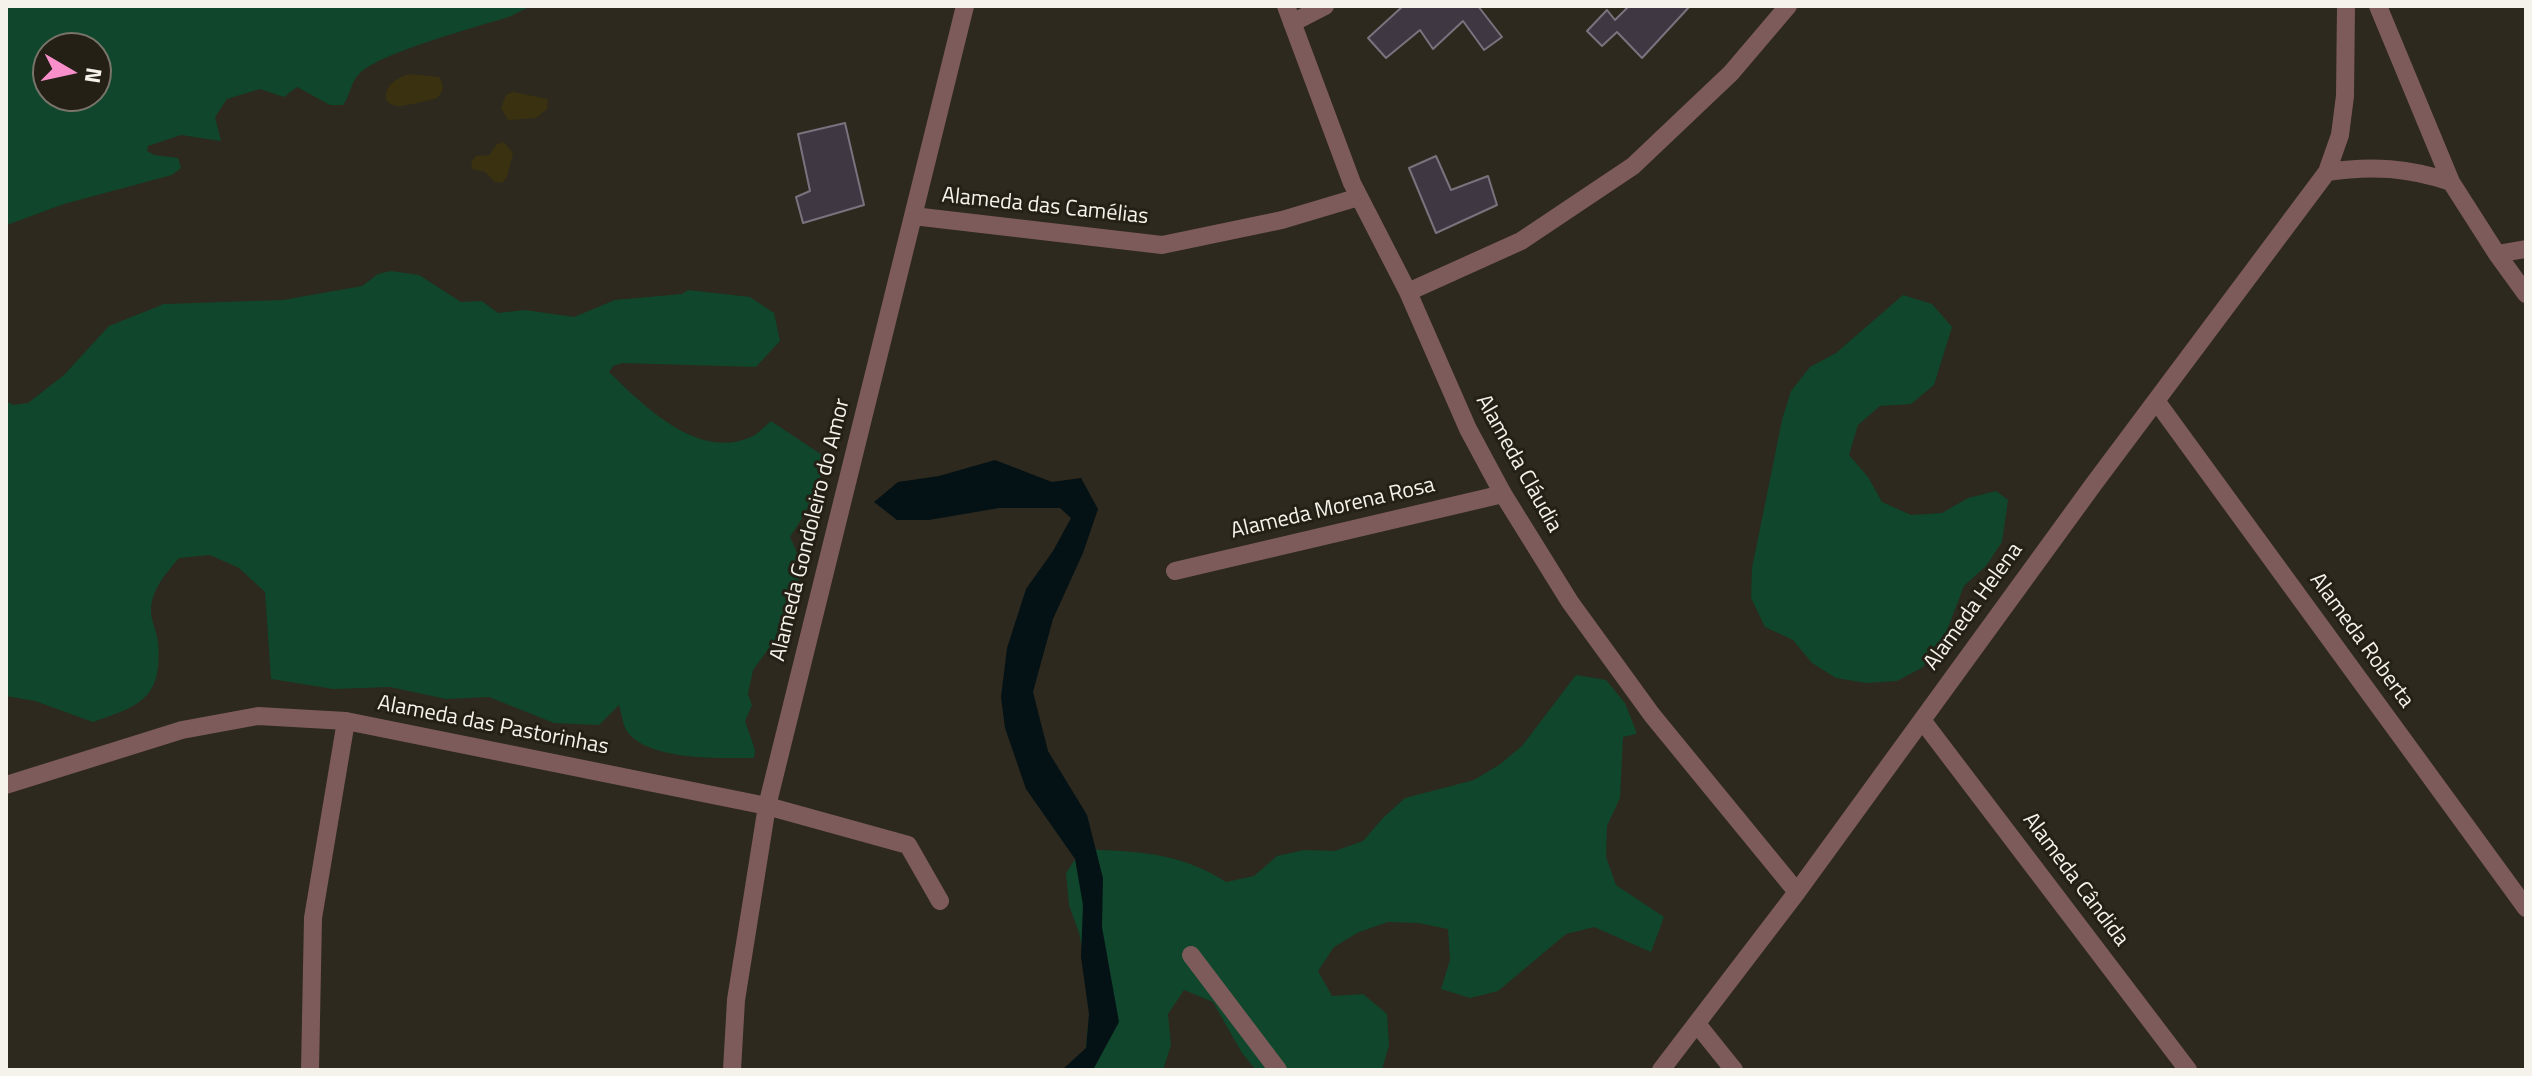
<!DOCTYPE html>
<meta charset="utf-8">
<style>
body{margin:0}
#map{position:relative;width:2532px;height:1076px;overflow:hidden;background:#2d291e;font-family:"Titillium Web",sans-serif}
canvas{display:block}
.frame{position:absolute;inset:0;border:8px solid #f5f2eb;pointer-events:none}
.north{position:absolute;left:32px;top:32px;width:80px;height:80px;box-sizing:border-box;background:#242015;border:2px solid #78746b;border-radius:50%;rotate:99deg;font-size:22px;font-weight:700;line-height:32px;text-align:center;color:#f5f2eb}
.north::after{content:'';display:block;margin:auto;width:28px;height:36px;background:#f98fca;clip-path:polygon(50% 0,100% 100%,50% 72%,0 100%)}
</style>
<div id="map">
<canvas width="2532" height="1076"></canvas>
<div class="frame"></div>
<div class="north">N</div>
</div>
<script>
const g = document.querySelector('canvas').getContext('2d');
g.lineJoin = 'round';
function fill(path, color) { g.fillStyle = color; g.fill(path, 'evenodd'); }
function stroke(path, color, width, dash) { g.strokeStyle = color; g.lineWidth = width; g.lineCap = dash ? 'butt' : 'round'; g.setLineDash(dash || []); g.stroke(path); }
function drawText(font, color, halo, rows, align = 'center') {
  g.font = font + ' "Titillium Web",sans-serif'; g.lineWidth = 6; g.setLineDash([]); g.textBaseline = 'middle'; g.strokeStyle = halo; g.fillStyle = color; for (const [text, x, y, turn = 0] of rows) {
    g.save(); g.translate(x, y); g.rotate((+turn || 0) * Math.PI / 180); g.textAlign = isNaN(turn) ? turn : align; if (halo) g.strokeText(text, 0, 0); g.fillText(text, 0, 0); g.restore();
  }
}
fill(new Path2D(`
 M6 6H531L511 16C475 28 384 51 360 73 351 81 350 96 343 105H330L297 87 284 97 260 89 227 99 215 117 221 141 181 135 148 146 147 151 154 155 178 158 181 168 172 175 64 204 7 225ZM48 48H96V96H48Z
 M391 271 419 275 461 302 482 301 498 313 525 310 574 317 615 300 682 294 688 290 750 297 774 313 780 341 756 367 622 363 613 366 609 372C643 405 698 461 751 437 758 434 765 426 771 421L825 457C821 485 806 514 790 537L801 561 797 595 777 637 753 670 748 694 752 705 745 721 755 750 754 758C721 758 653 761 629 734 623 728 622 714 619 705L599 725 554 723 489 697 446 699 390 687 333 689 271 679 265 592 239 568 210 555 179 558C166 573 151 590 151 611 151 621 157 632 158 642 163 698 140 706 93 722L35 701 6 696V401L13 405 28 403 64 375 109 326 164 304 283 300 362 286 378 274Z
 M1903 295 1932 304 1952 327 1934 385 1911 404 1880 406 1858 425 1849 455 1868 477 1882 502 1911 515 1942 513 1968 498 1996 491 2008 500 2002 542 1986 566 1964 586 1942 643 1923 667 1897 681 1866 683 1836 678 1812 663 1793 640 1765 627 1751 598 1752 568 1782 420 1791 391 1810 367 1836 353Z
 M1576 675 1606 680 1625 703 1636 731V734L1623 737 1620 798 1607 826 1606 857 1616 885 1664 917 1651 952 1594 927 1566 934 1498 991 1470 998 1441 989 1450 960 1448 929 1418 923 1388 922 1359 932 1334 947 1318 971 1332 996 1363 994 1387 1014 1389 1045 1382 1070H1256L1242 1053 1213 1002 1184 990 1168 1014 1171 1045 1163 1070H1065L1085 1053 1092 993 1079 933 1069 905 1066 873 1082 849C1137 852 1178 851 1226 882L1254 876 1277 856 1304 850 1335 851 1363 841 1383 818 1405 798 1474 780 1499 765 1522 746Z`), '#10462c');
fill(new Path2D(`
 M410 74 439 77C445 86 444 91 437 98 430 100 403 107 398 106 374 103 388 78 410 74Z
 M513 92 548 99 547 109 536 118 508 120 501 108 506 95Z
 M504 142 513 153 507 177 502 183 495 182 485 172 472 169 471 162 476 156 489 155 497 144Z`), '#393110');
fill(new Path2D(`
 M995 460 1052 482 1081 478 1098 509 1083 553 1053 619 1033 692 1048 751 1087 815 1103 878 1102 927 1119 1022 1093 1070H1062L1086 1048 1089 1014 1081 957 1083 905 1075 859 1026 789 1005 728 1001 697 1007 648 1026 589 1053 551 1071 518 1060 508H999L929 520H897L874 502 898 482 939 476Z`), '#051215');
const building = new Path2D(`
 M1403 6H1478L1502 37 1484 50 1463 21 1433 49 1420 30 1386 58 1368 38Z
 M1629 6H1690L1642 58 1617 32 1602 46 1587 31 1607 10 1615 20Z
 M845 123 864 205 803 223 796 197 810 191 798 134Z
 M1436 156 1451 190 1488 176 1497 205 1436 233 1409 168Z`);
fill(building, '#3f3842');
stroke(building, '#7b727e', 2);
stroke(new Path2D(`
 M1286 6 1352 183 1408 292 1468 429 1503 494 1570 602 1652 715 1797 892
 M2378 6 2451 182 2497 254 2526 294
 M1292 23 1325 6
 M2327 172C2372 165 2409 168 2451 182
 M913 216 1162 245 1282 220 1359 197
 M2497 254 2526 249
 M1408 292 1521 241 1633 166 1731 73 1788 6
 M2157 402 2526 908
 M1175 571 1503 494
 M1922 720 2188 1070
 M6 785 182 730 258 716 346 721 767 806 908 845 940 901
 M1191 955 1278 1070
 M1697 1024 1734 1070
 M310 1070 313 918 346 721
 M732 1070 736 1000 767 806 965 6
 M1661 1070 1797 892 2093 485 2327 172 2340 135 2345 96 2346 6`), '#7e5b5b', 18);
drawText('22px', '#f5f2eb', '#242015', [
 ["Alameda das Camélias",1045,207,6],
 ["Alameda Cláudia",1518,464,61],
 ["Alameda Morena Rosa",1333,509,-13],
 ["Alameda Gondoleiro do Amor",811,530,-76],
 ["Alameda Helena",1974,607,-54],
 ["Alameda Roberta",2361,641,54],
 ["Alameda das Pastorinhas",493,726,11],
 ["Alameda Cândida",2075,880,53]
]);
</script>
